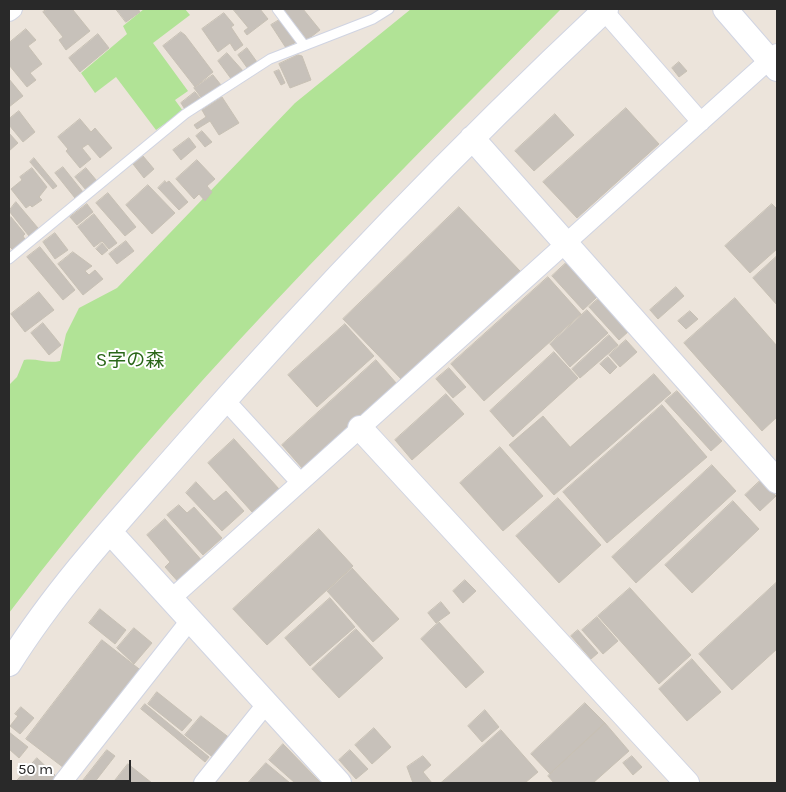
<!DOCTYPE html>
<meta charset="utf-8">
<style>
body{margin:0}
#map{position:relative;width:786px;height:792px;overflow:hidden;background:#ece4db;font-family:Karla,sans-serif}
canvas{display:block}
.frame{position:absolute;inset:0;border:10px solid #292929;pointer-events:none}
.scale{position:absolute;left:10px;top:760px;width:121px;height:22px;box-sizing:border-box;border:2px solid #292929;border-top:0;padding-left:6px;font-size:15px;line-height:18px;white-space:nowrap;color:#292929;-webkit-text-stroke:4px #fff;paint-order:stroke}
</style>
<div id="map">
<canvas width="786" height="792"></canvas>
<div class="frame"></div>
<div class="scale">50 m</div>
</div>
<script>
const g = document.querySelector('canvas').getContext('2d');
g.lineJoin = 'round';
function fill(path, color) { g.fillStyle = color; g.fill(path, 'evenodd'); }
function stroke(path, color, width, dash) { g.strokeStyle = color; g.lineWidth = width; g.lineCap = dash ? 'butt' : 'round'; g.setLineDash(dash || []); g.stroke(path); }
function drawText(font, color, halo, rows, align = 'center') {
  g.font = font + ' Karla,"Noto Sans JP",sans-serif'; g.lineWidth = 4; g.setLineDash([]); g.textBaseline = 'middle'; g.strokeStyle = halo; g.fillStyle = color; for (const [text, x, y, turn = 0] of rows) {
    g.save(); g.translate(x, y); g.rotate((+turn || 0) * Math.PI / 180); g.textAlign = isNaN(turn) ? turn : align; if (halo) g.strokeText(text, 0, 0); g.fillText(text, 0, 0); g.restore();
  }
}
fill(new Path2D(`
 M144 9H185L190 15 153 43 188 91 175 100 183 111 156 130 116 77 95 93 81 73 127 34 123 26Z
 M411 9H561C370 203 173 395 9 613V385L17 377 24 360C38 358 46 364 60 361L66 334 79 308 117 288 295 103Z`), '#b1e396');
const building = new Path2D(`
 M47 9H75L73 10 90 31 66 50 59 40 63 37 43 12Z
 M116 9H138L140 12 126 22Z
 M233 9H260L268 19 247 35 244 31 248 28Z
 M283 9H303L320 30 307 40Z
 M224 13 234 25 231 27 243 45 235 51 230 43 218 52 202 29Z
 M281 19 296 42 286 48 271 25Z
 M26 29 36 40 28 46 42 64 30 73 36 80 27 87 9 65V43Z
 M181 32 185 35 213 72 195 87 163 46Z
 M98 34 109 48 80 72 69 58Z
 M247 48 257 62 248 69 238 55Z
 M227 53 244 72 232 80 218 61Z
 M298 55 302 56 311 80 290 88 279 64Z
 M679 62 687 71 679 77 672 68Z
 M279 70 285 83 281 85 274 72Z
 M213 75 221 85 203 100 194 88Z
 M9 79 23 96 9 107Z
 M195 92 201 99 186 111 181 103Z
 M222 97 239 123 219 135 210 121 197 129 194 125 206 117 202 110Z
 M626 108 659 144 577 218 543 182Z
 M19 111 35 132 23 142 9 125V119Z
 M555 114 574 135 534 171 515 151Z
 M80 119 91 132 95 128 112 148 100 158 88 144 82 148 91 159 80 168 66 151 68 149 58 137Z
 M202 131 212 142 205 147 196 136Z
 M9 133 18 143 9 151Z
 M189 138 196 147 181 160 173 150Z
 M143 156 154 169 144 178 133 164Z
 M34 158 57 186 53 189 30 162Z
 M197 160 215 179 207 186 212 192 205 201 199 194 194 199 176 179Z
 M63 167 83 192 75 198 55 173Z
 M32 168 47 187 39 197 42 200 32 207 30 205 26 208 11 189 22 180 20 177Z
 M86 168 97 181 86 190 75 177Z
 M165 181 166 183 169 181 188 202 179 210 158 188Z
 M148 185 175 213 152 234 126 205Z
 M108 193 136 227 125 236 96 203Z
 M16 202 38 228 29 236 9 211Z
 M87 204 93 212 77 225 70 217Z
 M772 204 777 209V249L750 273 725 246Z
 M459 207 520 271 404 382 343 319Z
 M94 214 117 243 109 249 102 241 94 247 78 227Z
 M11 217 25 234 23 236 26 241 14 251 9 246V219Z
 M55 233 68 250 55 259 43 242Z
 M126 241 134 251 117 264 109 254Z
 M102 243 108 250 102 255 96 249Z
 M40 247 75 290 63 300 27 257Z
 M73 252 92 266 85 271 89 275 95 270 103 279 83 295 58 264Z
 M777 256V305L753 278Z
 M566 263 597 297 583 310 552 276Z
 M548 277 581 314 484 401 451 364Z
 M676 287 684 296 658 319 650 310Z
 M39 292 54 310 25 332 11 314Z
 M735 298 777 346V417L762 431 684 343Z
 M598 299 629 331 619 340 589 307Z
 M587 310 608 333 570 367 550 344Z
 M690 311 698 319 686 329 678 321Z
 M43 323 61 345 49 355 31 333Z
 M345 324 374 356 317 407 288 375Z
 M609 335 618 345 580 378 572 369Z
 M626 340 637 352 620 367 609 355Z
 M554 352 578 378 513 437 490 411Z
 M608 357 617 367 610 374 600 364Z
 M376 360 397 384 303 469 282 445Z
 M449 368 466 387 453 398 436 379Z
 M654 374 671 393 554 495 509 445 543 416 570 447Z
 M677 391 722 441 711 451 665 401Z
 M446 394 464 414 412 460 395 440Z
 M662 405 707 457 607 543 563 492Z
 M234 439 279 489 252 512 208 463Z
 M500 447 543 496 503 531 460 483Z
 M712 465 736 491 636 583 612 557Z
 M761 480 776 496 760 511 745 495Z
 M196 482 214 501 226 491 244 511 222 531 186 493Z
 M558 498 601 545 559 583 516 536Z
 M733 501 759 529 692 593 665 565Z
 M179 505 187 513 194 507 222 538 203 555 167 515Z
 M165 519 204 563 181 585 165 567 170 562 147 535Z
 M319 529 353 566 267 645 233 609Z
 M352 568 399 619 373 642 327 591Z
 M465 580 476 591 463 603 453 591Z
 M777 582V649L732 690 699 654Z
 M630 588 691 655 659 684 598 616Z
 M330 598 355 627 310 666 285 638Z
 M441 602 450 613 436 623 428 613Z
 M100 609 126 630 115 644 89 623Z
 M597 617 618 641 603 654 582 630Z
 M439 622 484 672 466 688 421 639Z
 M134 628 152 643 134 664 117 648Z
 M356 629 383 658 339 698 312 669Z
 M578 630 598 653 591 659 571 636Z
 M102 640 143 672 68 771 26 739Z
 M692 659 721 692 687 721 659 689Z
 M157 692 192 720 182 731 148 704Z
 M585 703 605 723 550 774 531 754Z
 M145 704 209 757 205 762 141 709Z
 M21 707 34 718 20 734 10 726 18 716 15 714Z
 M485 710 499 727 482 742 468 726Z
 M201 716 231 739 215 759 185 735Z
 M605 723 629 751 593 783H554L548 776Z
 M374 728 391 747 372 764 355 745Z
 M501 730 538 772 525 783H441Z
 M9 732 28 747 19 758 9 749Z
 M283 744 321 783H295L269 760Z
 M107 750 115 756 94 783H81Z
 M350 750 368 769 356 779 339 760Z
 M423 756 431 765 423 772 432 783H413L407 767Z
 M632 756 642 767 633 775 623 763Z
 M37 758 57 777 52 783H15Z
 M266 763 290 783H248Z
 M128 764 152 783H113Z`);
fill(building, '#c7c1ba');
stroke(building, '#c7c0b4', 1);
const lane = new Path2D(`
 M277 9 304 45
 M9 259 185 114 270 59 373 19 389 9`);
const street = new Path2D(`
 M604 11 701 122
 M9 12 13 9
 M225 400 300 482
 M172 598 777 53
 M62 783 191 619
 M203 783 267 703`);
const secondary = new Path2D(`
 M725 9 777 69
 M472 138 777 481
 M360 428 687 783
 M110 532 339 783
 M9 664C59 584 126 513 188 442 320 291 460 146 606 9`);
stroke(lane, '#d0d4e2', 11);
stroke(street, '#d0d4e2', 20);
stroke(secondary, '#d0d4e2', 26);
stroke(lane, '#fff', 9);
stroke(street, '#fff', 18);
stroke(secondary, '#fff', 24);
drawText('19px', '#2a6719', '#fff', [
 ["S字の森",130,361]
]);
</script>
